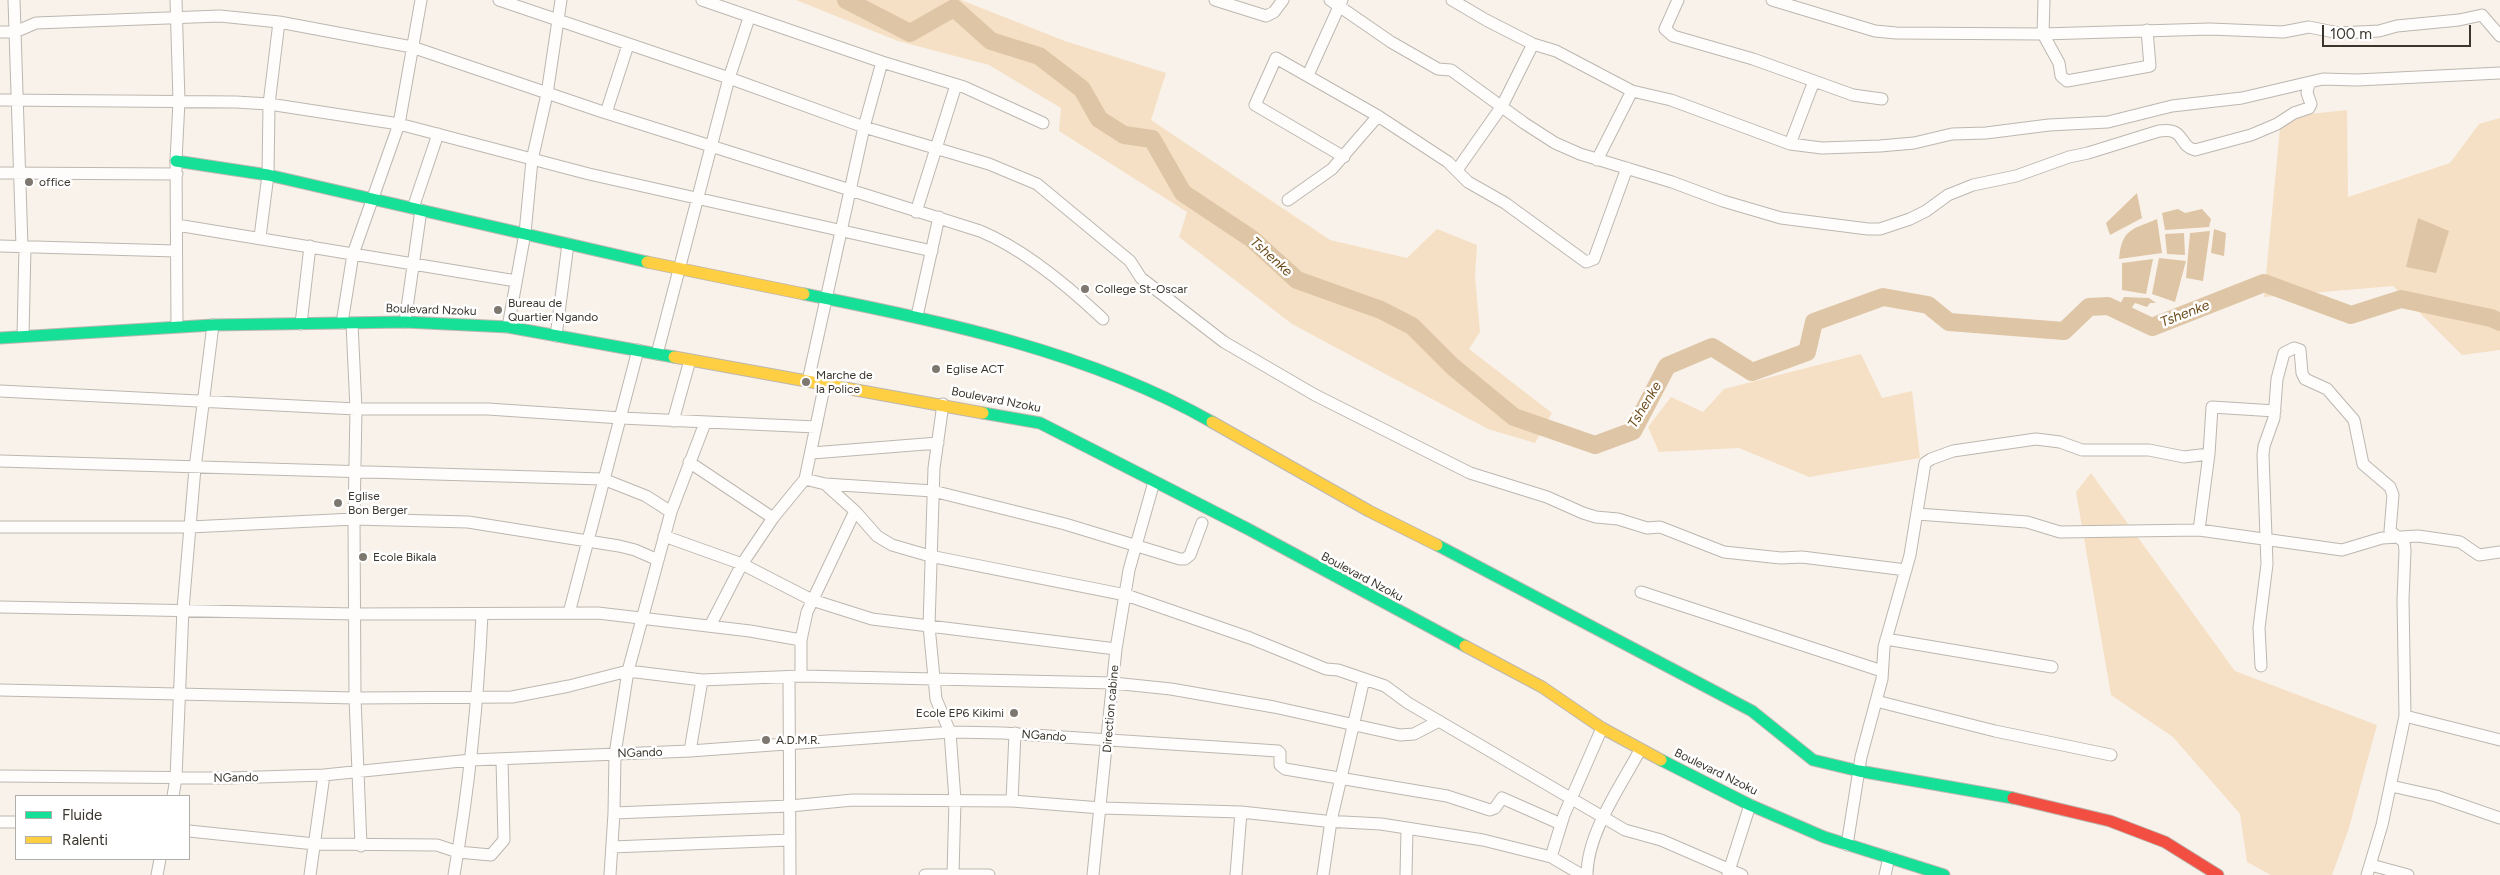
<!DOCTYPE html>
<style>
body{margin:0}
#map{position:relative;width:2500px;height:875px;overflow:hidden;background:#f9f2ea;font-family:Figtree,sans-serif}
canvas{display:block}
.legend{position:absolute;left:15px;top:795px;width:175px;height:65px;box-sizing:border-box;background:#fff;border:1px solid #b0aeab;margin:0;padding:6px 9px;list-style:none;font-size:15px;color:#3a352d}
.legend li{display:flex;align-items:center;gap:10px;height:25px}
.legend b{width:25px;border:1px solid #b0aeab}
.scale{position:absolute;left:2322px;top:25px;width:149px;height:22px;box-sizing:border-box;border:2px solid #3a352d;border-top:0;padding-left:6px;font-size:15px;line-height:18px;white-space:nowrap;color:#3a352d;-webkit-text-stroke:4px #fff;paint-order:stroke}
</style>
<div id="map">
<canvas width="2500" height="875"></canvas>
<ul class="legend">
<li><b style="height:6px;background:#16e098"></b>Fluide</li>
<li><b style="height:6px;background:#ffcf43"></b>Ralenti</li>
</ul>
<div class="scale">100 m</div>
</div>
<script>
const g = document.querySelector('canvas').getContext('2d');
g.lineJoin = 'round';
function fill(path, color) { g.fillStyle = color; g.fill(path, 'evenodd'); }
function stroke(path, color, width, dash) { g.strokeStyle = color; g.lineWidth = width; g.lineCap = dash ? 'butt' : 'round'; g.setLineDash(dash || []); g.stroke(path); }
function drawText(font, color, halo, rows, align = 'center') {
  g.font = font + ' Figtree,sans-serif'; g.lineWidth = 5; g.setLineDash([]); g.textBaseline = 'middle'; g.strokeStyle = halo; g.fillStyle = color; for (const [text, x, y, turn = 0] of rows) {
    g.save(); g.translate(x, y); g.rotate((+turn || 0) * Math.PI / 180); g.textAlign = isNaN(turn) ? turn : align; if (halo) g.strokeText(text, 0, 0); g.fillText(text, 0, 0); g.restore();
  }
}
fill(new Path2D(`
 M796 0H961L1065 41 1166 73 1151 120 1330 240 1407 258 1437 229 1477 245 1475 276 1480 332 1469 349 1552 413 1535 443 1488 429 1292 324 1179 237 1187 212 1059 131 1061 108 989 65 898 41Z
 M2347 110 2348 197 2450 163 2479 124 2500 118V350L2462 355 2393 286 2264 297 2281 117Z
 M1861 354 1882 398 1912 391 1920 458 1809 477 1739 448 1659 452 1648 427 1671 397 1703 412 1724 389Z
 M2091 473 2235 671 2377 725 2348 831 2332 875H2271L2247 862 2240 814 2173 737 2111 695 2076 492Z`), '#f5e0c5');
fill(new Path2D(`
 M2137 193 2142 218 2110 235 2106 223Z
 M2178 209 2185 213 2202 209 2211 219 2209 227 2165 230 2162 213Z
 M2418 218 2449 231 2436 273 2406 267Z
 M2157 219 2162 253 2119 259C2122 229 2131 230 2157 219Z
 M2214 229 2226 233 2224 256 2211 253Z
 M2210 231 2203 281 2186 278 2190 233Z
 M2184 233 2185 255 2167 254 2165 234Z
 M2159 258 2186 261 2175 302 2152 294Z
 M2153 259 2146 294 2122 290V263Z
 M2124 297 2149 298 2156 303H2150L2147 307 2135 303 2130 310 2120 304Z`), '#dec5a5');
stroke(new Path2D(`
 M846 0 910 33 954 8 991 41 1039 56 1082 89 1099 119 1124 135 1152 139 1183 193 1252 239 1297 280 1381 310 1412 326 1452 366 1514 417 1595 445 1633 431 1667 366 1712 347 1752 372 1807 352 1814 322 1883 297 1928 305 1949 322 2064 331 2089 307 2108 306 2152 327 2264 283 2351 315 2401 299 2491 318 2500 322`), '#dec5a5', 18);
const street = new Path2D(`
 M14 0 22 247
 M176 0 179 101 176 161 177 326
 M499 0 729 78 864 127 989 164 1037 184 1130 261 1141 278 1224 342 1315 395 1470 473 1547 497 1583 513 1596 517 1618 519 1647 528 1660 527 1724 552 1781 558 1802 557 1906 570
 M702 0 882 62 964 87 1043 123
 M1215 0 1266 16 1274 12 1283 0
 M1330 0 1391 42 1438 69 1451 70 1524 123 1555 143 1580 154 1672 182 1723 201 1781 218 1868 229H1880L1910 219 1926 211 1948 195 1973 185 2016 176 2069 157 2088 153 2159 131C2186 127 2178 146 2195 150L2251 135 2277 124 2294 113 2309 108 2311 104 2307 93 2309 83
 M1452 0 1486 20 1533 44 1556 51 1632 91 1671 100 1790 144 1822 148 1880 146 1914 143 1952 134 1986 133 2049 125 2108 122 2172 106 2242 98 2323 79 2357 80 2500 73
 M1678 0 1665 29 1673 36 1753 59 1853 95 1882 99
 M1772 0 1875 31 1896 33 2043 34 2210 29 2283 32 2309 27 2339 33 2379 31 2397 26 2459 20 2482 15 2500 36
 M2044 0 2043 34 2059 63 2061 76 2067 81 2150 66 2147 30
 M0 32H15L36 23 220 16 279 22 412 47 600 111 980 231C1024 249 1069 287 1103 319
 M1308 75 1342 0
 M0 100 236 102 269 104 399 124 589 174 932 251
 M606 113 628 45
 M1790 144 1814 81
 M1344 157 1255 105 1276 58 1378 116 1448 162 1468 182 1505 203 1586 262 1594 259 1627 168
 M1597 160 1632 91
 M1457 170 1502 106 1533 44
 M0 173 177 174
 M1288 200 1332 169 1378 116
 M413 208 438 134
 M916 212 956 85
 M177 225 516 281
 M260 237 268 175 269 104 279 22
 M0 246 176 251
 M917 316 939 217
 M405 322 421 210
 M342 323 353 254 399 124 421 0
 M352 323 356 409 354 519 355 698 361 846
 M301 324 310 246
 M508 327 525 233 532 160 547 94 561 0
 M23 336 25 247
 M556 336 568 244
 M657 354 729 78 749 18
 M808 381 864 127 882 62
 M0 391 356 409H488L621 418 816 427
 M943 404 934 468 929 626 936 699 950 732 955 800 953 875
 M673 421 690 360
 M812 453 938 443
 M0 461 603 479 646 496 671 512
 M689 462 773 518
 M805 479 825 484 933 491 1065 524 1180 559H1185L1190 555 1202 523
 M825 484 855 511 877 536 892 545 930 556 1126 595 1250 638 1326 669 1338 670 1385 686 1408 703 1625 830 1661 840 1742 875
 M1917 514 2027 522 2060 532 2199 530 2342 550 2382 538 2418 536 2460 542 2479 555 2500 552
 M0 527H190L354 519 468 522 619 546 635 550 658 560
 M2199 530 2209 454 2212 407 2275 411
 M664 536 742 564 812 600 872 619 1116 649
 M1641 592 1882 671
 M0 607 355 614 598 613 750 631 801 640
 M569 613 638 350
 M710 626 742 564 773 518 805 479 825 383
 M1886 639 2052 667
 M2261 666 2259 628 2267 564 2263 455 2264 446 2274 418 2277 379 2284 353 2294 348 2300 350 2302 373 2305 379 2327 389 2354 420 2363 464 2390 487 2393 495 2390 531 2404 542 2405 550 2403 600 2405 716 2382 825 2367 875
 M801 676V640L807 612 855 511
 M789 677 790 875
 M0 690 355 698 512 697 569 686 628 671 702 680 801 676 1113 683 1171 689 1274 707 1400 735 1414 734 1439 721
 M1876 701 1995 731 2111 755
 M2405 716 2500 740
 M690 751 702 680
 M0 776 228 778 324 775 471 760 690 751 950 732 1003 733 1278 751 1280 753V765L1285 769 1447 796 1490 810 1495 808 1502 798 1561 824
 M2391 786 2436 796 2500 818
 M173 796 176 778 183 609 195 468 213 325
 M1012 801 1015 733
 M614 813 790 806 853 800 1012 801 1101 808 1241 812 1325 821 1381 824 1483 840 1551 857 1582 875
 M0 822H16
 M189 831 315 844 437 845 458 852 491 855 504 840 502 760
 M1847 845 1861 757 1882 679 1884 647 1910 555 1925 463 1931 459 1953 451 2036 439 2060 442 2082 450H2149L2184 457 2209 454
 M612 847 790 840
 M1551 857 1564 815 1602 728
 M2371 865 2408 875
 M1728 874 1750 805
 M157 875 160 859
 M310 875 324 775
 M454 875C469 788 478 702 482 614
 M610 875 614 813 615 754 628 671 671 512 705 423
 M925 875H989
 M1093 875 1116 649 1129 570 1154 482
 M1236 875 1241 812
 M1323 875 1331 821 1364 679
 M1406 875 1407 829
 M1587 875C1587 833 1621 786 1640 750
 M1885 875 1889 857`);
const fast = new Path2D(`
 M176 161 268 175 647 262
 M804 294C942 321 1089 352 1212 422
 M0 338 213 325 405 322 508 327 674 357
 M983 413 1040 423 1248 529 1465 646
 M1437 545 1752 711 1813 760 1859 771 2013 798
 M1661 760 1750 805 1824 837 1944 875`);
const slow = new Path2D(`
 M647 262 804 294
 M674 357 983 413
 M1212 422 1369 511 1437 545
 M1465 646 1542 687 1602 728 1661 760`);
const jam = new Path2D(`
 M2013 798 2110 821 2165 842 2218 875`);
stroke(street, '#bcb7b0', 13);
stroke(fast, '#bcb7b0', 13);
stroke(slow, '#bcb7b0', 13);
stroke(jam, '#bcb7b0', 13);
stroke(street, '#fefdfc', 11);
stroke(fast, '#16e098', 11);
stroke(slow, '#ffcf43', 11);
stroke(jam, '#f24e42', 11);
for (const [x, y, r, color] of [
 [29,182,5,"#7d776f"],
 [1085,289,5,"#7d776f"],
 [498,310,5,"#7d776f"],
 [936,369,5,"#7d776f"],
 [806,382,5,"#7d776f"],
 [338,503,5,"#7d776f"],
 [363,557,5,"#7d776f"],
 [1014,713,5,"#7d776f"],
 [766,740,5,"#7d776f"]
]) { const dot = new Path2D(); dot.arc(x, y, r, 0, 2 * Math.PI); g.fillStyle = color; g.fill(dot); stroke(dot, '#fff', 2); }
drawText('12px', '#3a352d', '#fff', [
 ["office",39,182],
 ["College St-Oscar",1095,289],
 ["Bureau de",508,303],
 ["Quartier Ngando",508,317],
 ["Eglise ACT",946,369],
 ["Marche de",816,375],
 ["la Police",816,389],
 ["Eglise",348,496],
 ["Bon Berger",348,510],
 ["Ecole Bikala",373,557],
 ["Ecole EP6 Kikimi",1004,713,"right"],
 ["A.D.M.R.",776,740]
], 'left');
drawText('12px', '#3a352d', '#fff', [
 ["Boulevard Nzoku",431,310,2],
 ["Boulevard Nzoku",996,400,11],
 ["Boulevard Nzoku",1362,577,28],
 ["Direction cabine",1111,709,-85],
 ["NGando",1044,736,4],
 ["NGando",640,753,-2],
 ["Boulevard Nzoku",1716,772,26],
 ["NGando",236,778,-1]
]);
drawText('italic 14px', '#6e4d1b', '#fff', [
 ["Tshenke",1271,257,42],
 ["Tshenke",2185,314,-21],
 ["Tshenke",1645,405,-59]
]);
</script>
